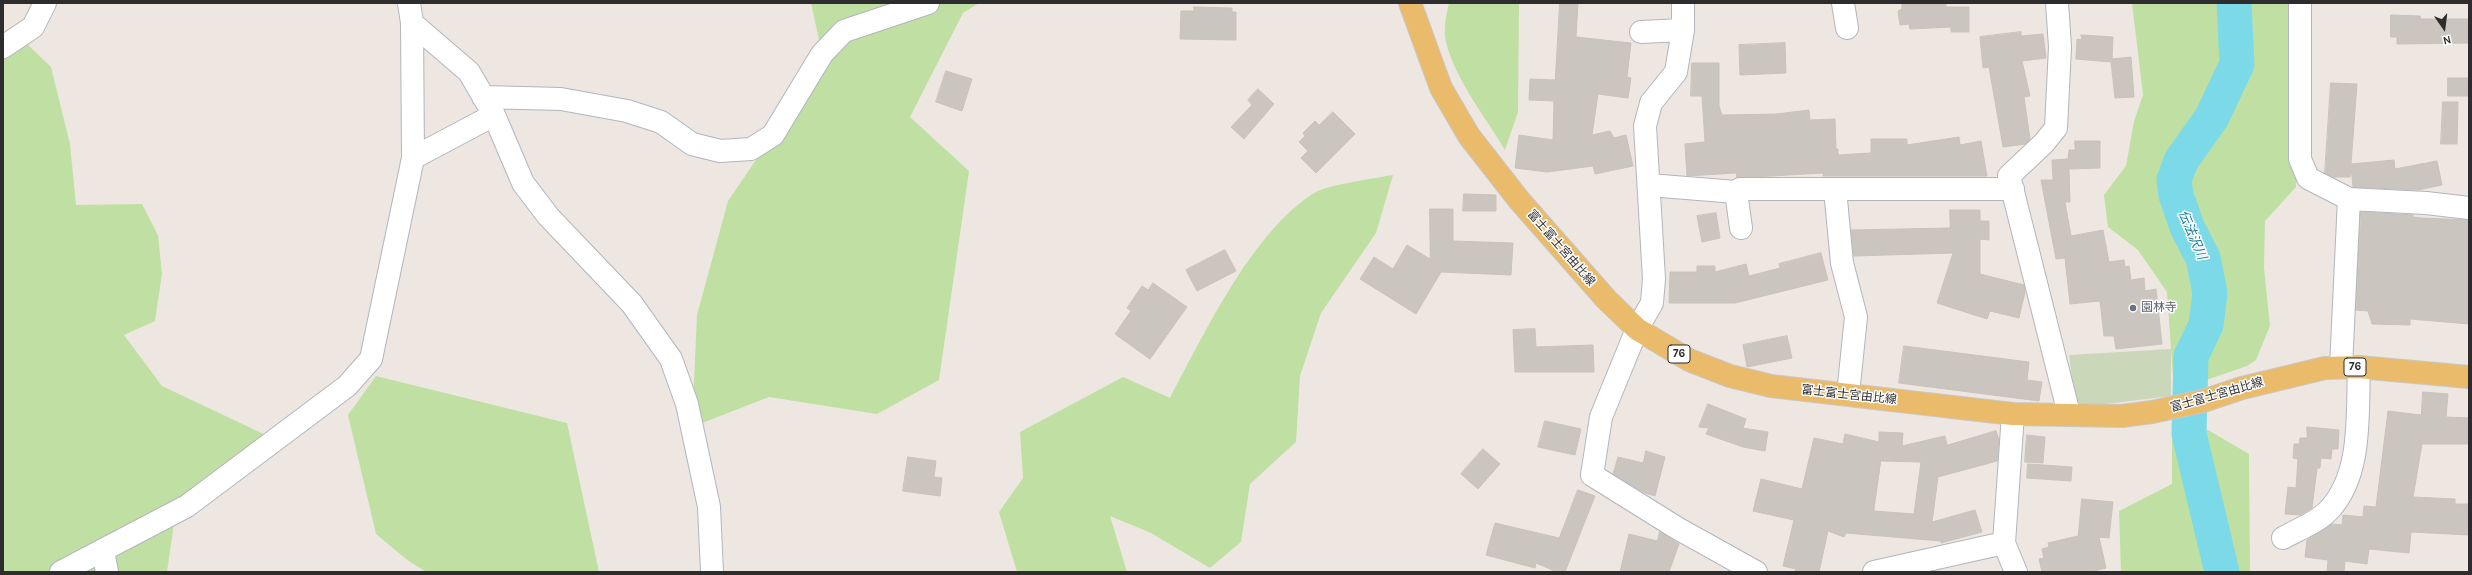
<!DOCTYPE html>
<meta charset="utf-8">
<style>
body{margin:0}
#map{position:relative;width:2472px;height:575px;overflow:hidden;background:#eee7e1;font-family:Karla,sans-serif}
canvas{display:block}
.frame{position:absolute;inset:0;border:4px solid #2d2d2d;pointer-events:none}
.north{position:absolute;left:2424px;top:8px;width:40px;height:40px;-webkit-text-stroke:3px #fff;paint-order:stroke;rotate:166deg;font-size:11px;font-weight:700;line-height:16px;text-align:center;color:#2d2d2d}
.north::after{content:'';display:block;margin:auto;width:14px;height:18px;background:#2d2d2d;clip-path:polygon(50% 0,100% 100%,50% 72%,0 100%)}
</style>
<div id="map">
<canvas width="2472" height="575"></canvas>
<div class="frame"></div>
<div class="north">N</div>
</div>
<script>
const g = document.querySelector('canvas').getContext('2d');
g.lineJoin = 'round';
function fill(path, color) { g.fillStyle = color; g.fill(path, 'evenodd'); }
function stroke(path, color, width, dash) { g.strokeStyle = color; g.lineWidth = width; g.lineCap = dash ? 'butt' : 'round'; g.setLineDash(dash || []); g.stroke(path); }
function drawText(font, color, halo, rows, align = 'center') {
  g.font = font + ' Karla,"Noto Sans JP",sans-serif'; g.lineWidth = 3; g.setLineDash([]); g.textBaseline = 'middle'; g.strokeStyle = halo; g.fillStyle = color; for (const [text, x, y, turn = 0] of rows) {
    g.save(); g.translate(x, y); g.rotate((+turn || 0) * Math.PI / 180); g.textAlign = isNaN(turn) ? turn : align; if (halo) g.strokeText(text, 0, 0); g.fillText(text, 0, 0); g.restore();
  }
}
fill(new Path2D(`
 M811 3H979L963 13 910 117 969 171 939 380 877 414 769 397 692 427 697 315 728 201 773 135 822 54Z
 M1449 3H1519L1518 112 1505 150C1486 118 1455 79 1446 42 1443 29 1446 16 1449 3Z
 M2132 3H2304L2296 187 2265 221 2264 268 2270 326 2256 360 2247 366 2174 391 2167 292 2138 250 2108 227 2104 195 2126 166 2134 121 2143 95Z
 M24 41 51 67 70 144 76 205 142 204 158 235 162 274 155 321 124 335 162 386 272 438 175 516 167 572H3V51Z
 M1393 175 1376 233 1321 313 1300 376 1296 442 1250 484 1241 542 1210 568 1151 533 1110 516 1127 572H1017L999 512 1023 478 1020 432 1123 377 1170 398C1203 336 1254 228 1316 192 1327 185 1377 178 1393 175Z
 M376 376 567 423 599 572H426L406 559 376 534 348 415Z
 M2208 430 2249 454 2250 572H2121L2119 511 2172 484V432Z`), '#bfe0a2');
fill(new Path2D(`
 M2171 349V396L2090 406 2075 402 2069 355Z`), '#cbd7b9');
stroke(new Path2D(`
 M2222 572 2189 434 2191 356 2206 325 2210 293 2203 258 2187 227 2176 195 2174 180 2181 161 2212 117 2237 64 2234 3`), '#7cdae8', 35);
const building = new Path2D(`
 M1560 3H1578L1576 37 1631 43 1627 77 1631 78 1628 98 1598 94 1592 135 1610 131 1614 138 1626 135 1633 166 1595 174 1593 166 1547 172 1515 168 1519 135 1553 140 1554 101 1529 100 1530 79 1555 80Z
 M1902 3H1946V7H1969V32H1951V27L1910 29 1909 24 1900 25 1898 11 1902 9Z
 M1194 7 1232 8V12H1236V40L1180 39 1181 11H1194Z
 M2391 15 2420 16 2421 19H2469V43L2397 44V37H2391Z
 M2021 32V36L2043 34 2046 58 2022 61 2030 96 2024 97 2030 139 2025 144 2003 147 1989 67 1983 68 1980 37Z
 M2081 35 2113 37 2112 59 2131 57 2134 97 2115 98 2111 62 2076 59 2077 39 2082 40Z
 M1785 43 1786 73 1740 75 1739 45Z
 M1692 63H1719V106L1722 115 1777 114 1809 110 1810 120 1835 119 1836 149H1838V155L1871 153V139H1907V145L1959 137 1960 145 1981 141 1987 176H1823V173L1737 178 1736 173 1687 176 1685 144 1705 142 1702 96H1691Z
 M946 71 972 79 962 111 936 102Z
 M2448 78H2468V96H2448Z
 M2331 83 2357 84 2351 164 2394 160 2395 169 2437 161 2442 185 2418 190 2353 187 2351 167 2350 177H2333L2325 173Z
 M1258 89 1274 104 1244 139 1231 127 1252 105 1248 100Z
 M2443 102H2458L2457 144H2441Z
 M1333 112 1355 134 1316 173 1301 158 1308 151 1299 142 1305 136 1303 133 1315 121 1319 125Z
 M2075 141H2100V168L2069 169 2070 202H2065L2071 236 2103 230 2109 262 2124 260 2125 267 2129 266 2131 280 2144 278 2145 291 2156 289 2162 344 2116 349 2114 336H2104L2100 301 2070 304 2065 258 2056 259 2041 180H2053L2052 160 2068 159 2069 150H2075Z
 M1464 194 1496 195V211H1463Z
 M1430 209H1453V241L1513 243 1511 275 1441 272 1416 314 1360 279 1374 257 1393 269 1407 245 1430 259Z
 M1950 210H1980V221H1989V240L1980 239V274L2024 285 2025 292 2019 318 1990 311 1987 319 1937 303 1953 253 1854 256 1851 230 1950 228Z
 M2361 212 2413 215V217L2421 218 2469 220V324L2410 319V325L2372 324 2368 311 2356 310Z
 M1716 213 1720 238 1702 242 1697 216Z
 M1225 250 1236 271 1197 291 1186 270Z
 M1821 253 1828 280 1735 303H1669L1670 272H1697V266H1715V272L1746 264 1749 276 1780 268 1779 264Z
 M1153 283 1187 307 1150 359 1115 334 1131 311 1127 308 1142 286 1148 290Z
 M1535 329 1536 347 1593 345 1594 372H1515L1513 330Z
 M1787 336 1792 358 1747 367 1743 345Z
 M1904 346 2029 362 2027 380 2042 382 2039 401 1899 383Z
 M2423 392 2448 394 2446 417 2469 418V444H2422L2413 497 2455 499V504H2469V535L2411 532 2409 553 2369 549 2367 564 2345 561 2344 572H2327L2328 560 2305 557 2307 540 2332 524 2342 525 2343 515 2363 517 2364 506 2376 507 2388 411 2421 415Z
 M1708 404 1746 419 1743 428 1768 432 1765 451 1743 447 1706 434 1709 428 1699 427Z
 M1545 421 1581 429 1575 455 1538 447Z
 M2307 427 2339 430 2338 449H2332L2331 459 2321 458 2320 468H2317L2312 508 2300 515 2285 514 2288 487 2296 488 2298 459 2293 458 2294 444H2299L2300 438H2307Z
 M1996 431 1999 440 1997 461 1938 477 1932 522 1975 510 1982 532 1941 543V541L1846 533 1844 537 1828 531 1819 572H1795L1796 569 1783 566 1794 520 1753 511 1761 479 1802 489 1814 438 1843 444 1845 434 1879 442V432L1903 433 1902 446 1945 436 1947 445ZM1881 461 1921 462 1914 514 1874 511Z
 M2027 435 2045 437 2043 463 2025 462Z
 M1483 449 1500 464 1478 489 1461 474Z
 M1646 451 1665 457 1655 496 1645 493 1613 474 1618 457 1643 463Z
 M908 457 936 461 934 477 942 478 940 496 903 491Z
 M2028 464 2072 467 2071 481 2027 478Z
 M1578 490 1595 496 1565 572H1557L1536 563 1535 568 1486 555 1495 523 1559 538Z
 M2082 499 2113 502 2109 538 2099 537 2106 568 2090 572H2042L2039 559 2044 558 2042 549 2049 547 2048 543 2078 536Z
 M1660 532 1679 544 1669 572H1620L1629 534 1657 541Z`);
fill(building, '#cac5bf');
stroke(building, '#c9c2bb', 1);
const minor = new Path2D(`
 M1683 3V30L1676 72 1651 103 1645 126 1654 279 1652 303 1637 329 1601 417 1592 475 1677 528 1756 572
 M1843 3 1847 28
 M2057 3 2060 47 2056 128 2044 143 2009 176 2069 414
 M2300 3V159L2308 178 2349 199 2426 203 2469 208
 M412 23 469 72 494 115 523 183 548 216 632 304 671 359 687 404 709 507 712 572
 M1641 32 1683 30
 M3 47 33 27 45 3
 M483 97 561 99 627 111 661 122 692 144 720 151 751 149 773 135 822 54 844 31 928 3
 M413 158 494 115
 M1649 185 1736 192 1740 189H2013
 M1835 189 1842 263 1856 317 1848 394
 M1736 192 1741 228
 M2341 367 2349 199
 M2013 414 2004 543 2016 572
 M2283 538C2297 530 2318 522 2329 510 2363 474 2357 413 2359 367
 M103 551 107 572
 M61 572 187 506 347 386 371 359 413 158 412 23 409 3
 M1874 572 2004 543`);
const major = new Path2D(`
 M1410 3 1441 88 1469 136 1519 200 1606 299 1637 329 1689 360 1730 376 1771 386 2013 414 2122 416 2152 412 2203 401 2242 388 2325 368 2359 367 2469 377`);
stroke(minor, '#b1b5bd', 24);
stroke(major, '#c8c8c8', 24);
stroke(minor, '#fff', 22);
stroke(major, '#e9bb6b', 22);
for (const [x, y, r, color] of [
 [2133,308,4,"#6b7280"]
]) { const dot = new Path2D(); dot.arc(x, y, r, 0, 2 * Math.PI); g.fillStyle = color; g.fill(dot); stroke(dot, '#fff', 1.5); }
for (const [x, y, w] of [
 [1679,354,22],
 [2355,367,22]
]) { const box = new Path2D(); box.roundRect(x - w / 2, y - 9, w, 18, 3); g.fillStyle = '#fff'; g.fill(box); stroke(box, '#2d2d2d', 1); }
drawText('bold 11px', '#2d2d2d', null, [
 ["76",1679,354],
 ["76",2355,367]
]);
drawText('12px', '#2d2d2d', '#fff', [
 ["富士富士宮由比線",1561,248,49],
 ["富士富士宮由比線",1849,395,6],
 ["富士富士宮由比線",2217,395,-16]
]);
drawText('12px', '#5b616d', '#fff', [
 ["園林寺",2141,308]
], 'left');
drawText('italic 13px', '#177d98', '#fff', [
 ["伝法沢川",2192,235,67]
]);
</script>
